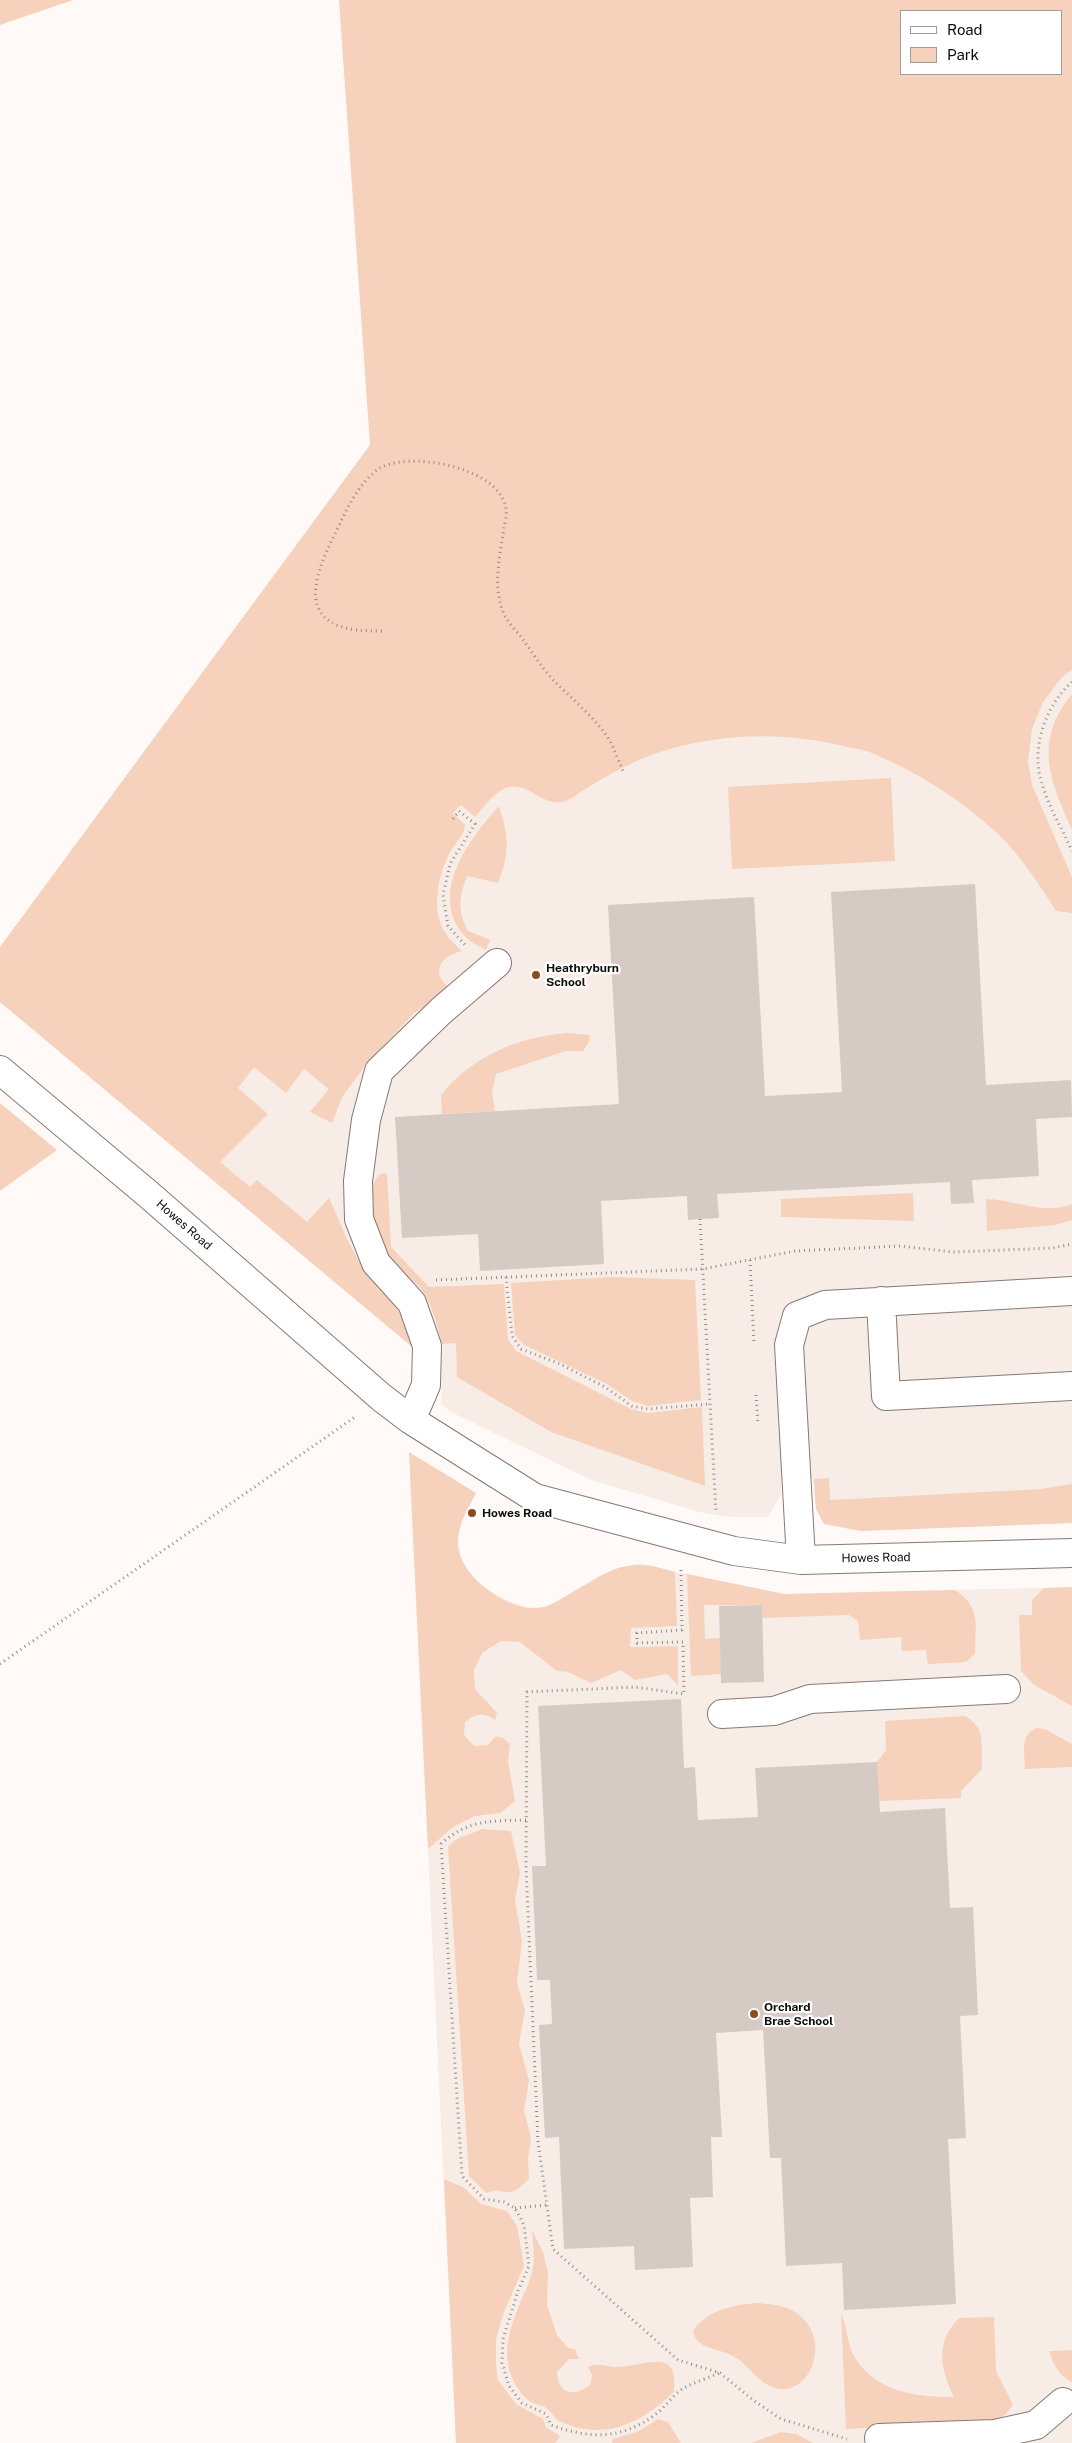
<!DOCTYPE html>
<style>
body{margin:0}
#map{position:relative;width:1072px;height:2443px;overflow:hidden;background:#fffaf8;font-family:"Public Sans",sans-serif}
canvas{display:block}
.legend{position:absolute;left:900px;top:10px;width:162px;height:65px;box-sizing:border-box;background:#fff;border:1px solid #9f9e9d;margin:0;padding:6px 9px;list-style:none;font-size:15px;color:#0f0c0a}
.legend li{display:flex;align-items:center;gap:10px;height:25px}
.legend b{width:25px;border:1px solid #9f9e9d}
</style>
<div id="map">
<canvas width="1072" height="2443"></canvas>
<ul class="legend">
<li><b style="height:6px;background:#fff"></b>Road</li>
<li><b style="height:14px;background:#f6d1bb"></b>Park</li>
</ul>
</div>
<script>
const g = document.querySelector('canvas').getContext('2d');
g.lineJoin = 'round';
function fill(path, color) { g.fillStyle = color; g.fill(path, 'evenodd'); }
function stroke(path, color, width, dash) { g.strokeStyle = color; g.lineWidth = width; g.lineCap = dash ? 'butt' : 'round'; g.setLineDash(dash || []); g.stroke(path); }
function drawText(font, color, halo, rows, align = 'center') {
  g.font = font + ' "Public Sans",sans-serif'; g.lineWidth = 4.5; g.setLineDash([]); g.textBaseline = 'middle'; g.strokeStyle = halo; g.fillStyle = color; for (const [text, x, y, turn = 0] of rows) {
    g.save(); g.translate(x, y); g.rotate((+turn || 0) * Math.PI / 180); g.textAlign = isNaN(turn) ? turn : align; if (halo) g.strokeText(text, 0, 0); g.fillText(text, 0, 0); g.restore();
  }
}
fill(new Path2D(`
 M1072 415V1523L861 1531 824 1524 816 1509 813 1479 781 1480V1495L768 1517H729L699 1512 591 1480 451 1412 441 1404 442 1344 411 1346 0 1002V947L370 445Z
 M409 1452 476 1493 459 1526 458 1544 461 1562 471 1576 484 1587 500 1597 526 1608 545 1607 615 1569 638 1564 784 1594 1072 1587V2443H456Z`), '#f8ede6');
fill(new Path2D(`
 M0 0H73L0 25Z
 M339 0H1072V670L1062 677 1043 702 1032 729 1028 762 1032 785 1072 877V913L1056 911C1039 884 1022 858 999 835 962 800 919 773 872 753 862 749 850 748 839 745 779 731 716 734 657 753 634 761 613 772 592 785 584 789 575 797 566 801 545 809 530 783 509 787 496 790 484 807 475 817L461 805 453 813 465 825C464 836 455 843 450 852 438 876 430 910 446 934 450 940 457 946 462 951 438 957 429 975 453 990L414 1013 365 1066 342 1097 332 1123 310 1112 329 1089 304 1069 286 1093 254 1067 238 1088 268 1114 220 1162 250 1187 257 1180 307 1222 329 1198C339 1219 347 1242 359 1261 378 1293 405 1305 411 1346L0 1002V947L370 445ZM901 11H1061V74H901Z
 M1072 694V830C1050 780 1033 742 1072 694Z
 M891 778 895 861 732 869 728 787Z
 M499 806C509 838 510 852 498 883L467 876C459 898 457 909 468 931L490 940 486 950C479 946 469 942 464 935 428 894 469 839 499 806Z
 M567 1033 590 1035 589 1042 583 1051H566L496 1074 492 1092 495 1111 442 1114 441 1095C472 1056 518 1037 567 1033Z
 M0 1103 57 1150 0 1191Z
 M387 1173 391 1247 429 1287 504 1284 508 1339 516 1351 631 1409 648 1413 702 1407 705 1486 551 1432 457 1377 456 1343 442 1344C437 1326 433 1305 422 1290 416 1282 406 1276 399 1269 383 1251 374 1230 372 1206 371 1194 371 1183 380 1174Z
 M913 1193 914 1221 781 1217V1199Z
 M986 1199C1014 1199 1044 1216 1072 1204V1220L1055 1225 987 1231Z
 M612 1277 695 1280 701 1400 648 1406 632 1401 607 1384 524 1345 515 1335 511 1283Z
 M409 1452 476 1493C468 1509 458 1524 458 1543 458 1577 512 1615 544 1607 553 1605 563 1598 571 1593 591 1582 613 1565 637 1565 649 1564 663 1569 675 1572L677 1626 631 1628 630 1647 678 1646V1685L667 1674 635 1680 621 1670 591 1683 568 1672 557 1671 520 1642 501 1641 482 1653 474 1670 475 1689 497 1713 495 1720C483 1711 476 1714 465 1722L464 1735 474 1746 488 1745 496 1736 503 1738 510 1744 508 1761 515 1801 500 1813 475 1816 453 1827 428 1849Z
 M829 1478 830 1500 1041 1489 1072 1484V1523L861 1531 824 1524 816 1509 814 1479Z
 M687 1574 784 1594 955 1590C982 1608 975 1625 975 1654L966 1662 928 1664 926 1650 902 1651 901 1637 860 1640 858 1621 849 1615 762 1618 761 1605H704L705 1639 720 1638 721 1674 691 1676Z
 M1072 1587V1706L1034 1685 1021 1671 1019 1615H1032V1600L1044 1588Z
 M965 1716C987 1728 981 1746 982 1769L961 1791V1798L879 1801 877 1762 886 1750 885 1721Z
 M1037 1728 1045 1729 1072 1744V1767L1025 1769C1025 1753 1019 1735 1037 1728Z
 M482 1829 511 1831 520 1873 515 1901 522 1941 517 1983 525 2010 519 2044 529 2080 524 2110 531 2138 528 2159 529 2178C519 2189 512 2196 497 2190L486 2193 469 2176 448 1847 455 1840Z
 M444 2179 463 2187 481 2204 507 2211 517 2226 524 2266 504 2312 496 2339V2365L498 2380 516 2404 543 2419 546 2427 560 2436 555 2443H456Z
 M532 2230 543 2252 548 2272 547 2305 557 2335 568 2348 575 2349 579 2359H569L557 2372C558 2395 574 2397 590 2385L592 2375 588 2367C599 2362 606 2367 618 2367 646 2366 679 2346 674 2392 642 2422 606 2442 561 2422 554 2419 552 2411 545 2407 540 2405 535 2404 531 2402 520 2396 509 2375 508 2363 503 2334 522 2302 531 2276 536 2262 533 2245 532 2230Z
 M758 2303C766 2304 776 2304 784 2307 840 2326 812 2406 770 2386 755 2379 746 2362 731 2355 717 2348 695 2349 693 2330 708 2310 735 2304 758 2303Z
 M841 2313C847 2326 847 2342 853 2354 873 2392 915 2397 954 2397 940 2369 935 2342 959 2318L994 2317 996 2371 1013 2405 1005 2415 994 2421 846 2429Z
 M1072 2350V2382C1059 2376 1053 2364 1049 2351Z
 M658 2419 668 2422 681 2443H612L613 2439 639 2431Z
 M781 2432 796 2434 813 2443H751Z`), '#f6d1bb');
fill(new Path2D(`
 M975 884 986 1085 1071 1080 1072 1117 1036 1119 1039 1176 972 1180 974 1203 951 1204 950 1182 717 1194 719 1218 700 1219 688 1220 687 1196 601 1201 604 1264 480 1271 478 1234 402 1238 395 1117 619 1104 608 905 754 897 765 1096 842 1092 831 892Z
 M762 1605 764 1682 721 1683 719 1606Z
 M681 1699 684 1768 695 1767 698 1820 758 1817 755 1768 877 1762 880 1812 945 1808 950 1908 973 1907 978 2015 960 2016 966 2138 948 2139 956 2304 844 2310 842 2263 786 2266 781 2158H770L763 2030 716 2033 722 2137H711L713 2197 690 2198 693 2267 635 2270 634 2246 564 2249 559 2137 545 2138 539 2025 552 2024 550 1980H537L532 1866H546L538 1706Z`), '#d5cac4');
const minor = new Path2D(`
 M0 1070 148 1194 382 1398 411 1420 535 1498 734 1551 801 1560 1072 1553
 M881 1301 886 1396 1072 1386
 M411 1420 426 1385 427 1346 412 1303 376 1263 359 1219 358 1181 366 1120 379 1071 441 1011 497 963
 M801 1560 789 1345 797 1316 825 1305 1072 1291
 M722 1714 774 1711 810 1699 1006 1689
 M879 2438 995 2434 1036 2425 1063 2402`);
stroke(minor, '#847a74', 30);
stroke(new Path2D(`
 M382 631C308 633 303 598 332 540 344 516 355 487 377 470 405 449 503 467 506 510 507 515 505 523 504 528 500 556 492 587 504 614 508 623 516 631 522 638 532 652 542 668 554 681 571 698 592 715 606 735 614 746 618 761 624 773
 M1072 682C1046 705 1031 747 1041 780 1047 804 1062 828 1072 851
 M453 819 459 811 475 824 450 864 443 895 448 926 466 946
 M700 1219 716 1513
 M750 1260 754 1344
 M506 1277 512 1336 521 1349 560 1364 605 1387 632 1406 648 1409 710 1404
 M436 1280 703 1269 795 1251 900 1246 953 1252 1053 1248 1072 1244
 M756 1395 758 1424
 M681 1570 682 1630 637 1633V1643L683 1642 684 1694 635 1687 527 1692 526 1867 538 2142 553 2249 678 2360 720 2373 753 2400 781 2419 847 2439
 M0 1664 355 1417
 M526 1820C492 1821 468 1819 441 1844L462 2176 484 2199 504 2202 515 2208 524 2225 529 2266 518 2291 503 2339 502 2363 509 2386 522 2403 546 2414 551 2425C589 2439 622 2440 656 2414 666 2407 673 2394 684 2388 695 2382 708 2378 719 2373
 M515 2208 547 2205`), '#908c8a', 3, [1, 4]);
stroke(minor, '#fff', 28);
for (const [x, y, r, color] of [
 [536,975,5,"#8d4b1b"],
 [472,1513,5,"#8d4b1b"],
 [754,2014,5,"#8d4b1b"]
]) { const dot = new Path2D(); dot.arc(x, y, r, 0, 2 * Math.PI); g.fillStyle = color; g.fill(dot); stroke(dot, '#fff', 2); }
drawText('bold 12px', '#0f0c0a', '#fff', [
 ["Heathryburn",546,968],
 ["School",546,982],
 ["Howes Road",482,1513],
 ["Orchard",764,2007],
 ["Brae School",764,2021]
], 'left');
drawText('12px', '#0f0c0a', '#fff', [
 ["Howes Road",184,1225,41],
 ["Howes Road",876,1558,-1]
]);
</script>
